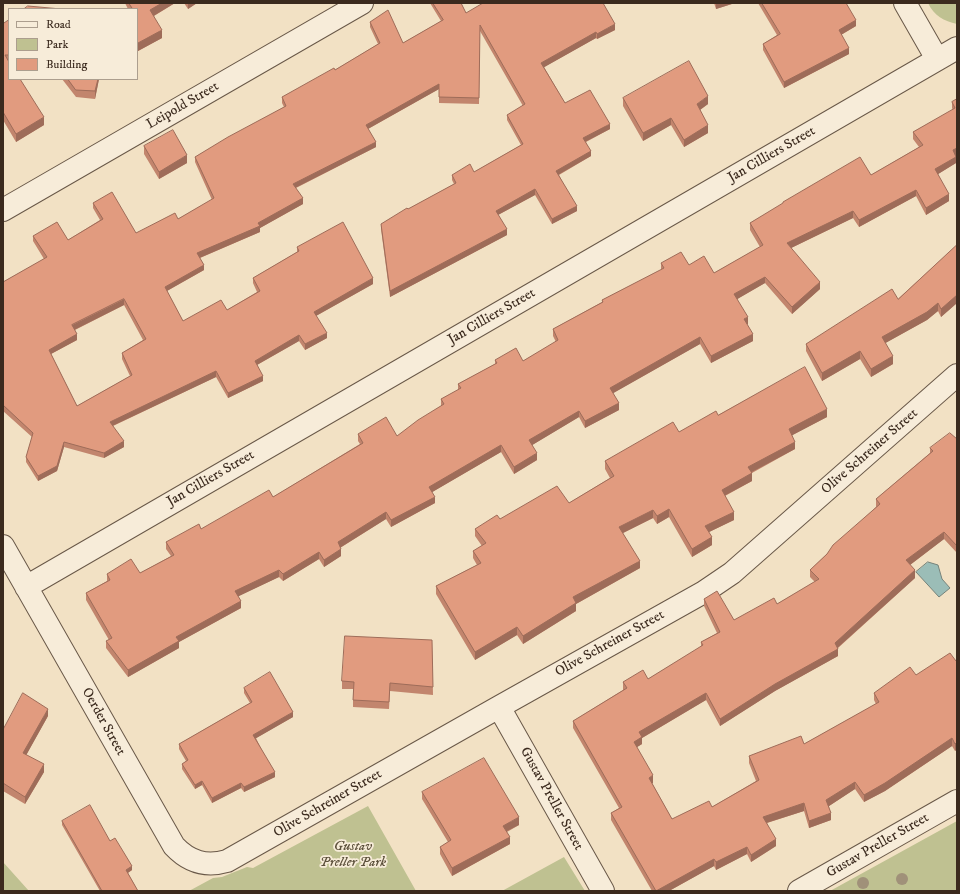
<!DOCTYPE html>
<style>
body{margin:0}
#map{position:relative;width:960px;height:894px;overflow:hidden;background:#f2e1c4;font-family:"IM FELL DW Pica",serif}
canvas{display:block}
.frame{position:absolute;inset:0;border:4px solid #3b2a1e;pointer-events:none}
.legend{position:absolute;left:8px;top:8px;width:130px;height:72px;box-sizing:border-box;background:#f7ecd9;border:1px solid #ac9e8e;margin:0;padding:5px 7px;list-style:none;font-size:12px;color:#3b2a1e}
.legend li{display:flex;align-items:center;gap:8px;height:20px}
.legend b{width:20px;border:1px solid #ac9e8e}
</style>
<div id="map">
<canvas width="960" height="894"></canvas>
<div class="frame"></div>
<ul class="legend">
<li><b style="height:5px;background:#f7ecd9"></b>Road</li>
<li><b style="height:11px;background:#bfc191"></b>Park</li>
<li><b style="height:11px;background:#e19b7f"></b>Building</li>
</ul>
</div>
<script>
const g = document.querySelector('canvas').getContext('2d');
g.lineJoin = 'round';
function fill(path, color) { g.fillStyle = color; g.fill(path, 'evenodd'); }
function stroke(path, color, width, dash) { g.strokeStyle = color; g.lineWidth = width; g.lineCap = dash ? 'butt' : 'round'; g.setLineDash(dash || []); g.stroke(path); }
function drawText(font, color, halo, rows, align = 'center') {
  g.font = font + ' "IM FELL DW Pica",serif'; g.lineWidth = 3.5; g.setLineDash([]); g.textBaseline = 'middle'; g.strokeStyle = halo; g.fillStyle = color; for (const [text, x, y, turn = 0] of rows) {
    g.save(); g.translate(x, y); g.rotate((+turn || 0) * Math.PI / 180); g.textAlign = isNaN(turn) ? turn : align; if (halo) g.strokeText(text, 0, 0); g.fillText(text, 0, 0); g.restore();
  }
}
fill(new Path2D(`
 M928 3H957V24C944 21 934 16 928 3Z
 M368 806 416 891H189L213 878 222 877 247 867 253 868Z
 M957 821V891H830Z
 M564 857 585 891H502Z
 M3 862 29 891H3Z`), '#bfc191');
const water = new Path2D(`
 M928 562 938 565 942 579 950 588 939 597 916 572Z`);
fill(water, '#9bbdb7');
stroke(water, '#75827a', 1);
const minor = new Path2D(`
 M905 3 937 59
 M3 210 362 3
 M3 546 174 846C189 862 206 867 227 861L499 707 704 592 732 573 957 375
 M26 587 957 48
 M499 707 603 891
 M799 891 957 801`);
stroke(minor, '#695848', 24);
stroke(minor, '#f7ecd9', 22);
g.fillStyle = '#a09179';
for (const [x, y] of [
 [902,879],
 [863,883]
]) { g.beginPath(); g.arc(x, y, 6, 0, 2 * Math.PI); g.fill(); }
fill(new Path2D(`
 M125 3H175L154 16 162 38 138 51 137 50V9H128Z
 M184 3H197L188 9Z
 M430 3H461L466 13 615 30 597 39 596 38 544 67 565 103 610 129 586 142 591 156 559 175 577 211 552 224 535 195 498 215 507 235 390 297 381 229V224L454 184 452 180V175L474 172 521 145 507 120V115L523 106 480 31 479 104 439 103V89L368 129 376 147 296 188 303 204 260 228V232L200 258 204 270 167 291 183 321 227 310 257 292 253 283V278L297 252V247L373 284 316 316 327 338 305 350 299 341 257 365 263 381 228 398 216 377 113 426 124 447 104 458 64 447 57 471 38 481 26 462V457L32 437 3 411V282L44 259 33 241V236L68 240 100 220 93 208V203L136 233 178 219 212 200 195 162V157L284 107 282 103V97L335 70 378 44 370 27V22L403 43 441 21ZM124 305 143 340 122 353V359L130 376 77 406 51 354 77 340 75 330Z
 M714 3H735L716 9Z
 M758 3H846L856 26 841 35 849 54 784 88 763 50V44L777 35Z
 M9 20V79L44 125 16 142 3 120V24Z
 M62 79H99L95 99 76 97Z
 M623 98 708 104 700 110 708 133 684 147 671 125 643 141 623 106Z
 M957 99 956 156V163L938 174 949 201 926 215 916 196 859 227 853 218 791 248 820 289 792 314 765 283 737 299 748 324H747L753 341 711 363 700 344 613 393 619 410 585 428 579 417 532 445 537 460 514 474 501 452 432 492 435 503 391 527 386 519 340 548 341 556 324 567 319 559 283 581 279 577 238 596 241 608 179 642V648L128 677 106 648V641L109 640 86 600V593L107 581V574L140 573 171 556 166 549V542L201 529 273 497 360 444 358 441V434L397 436 441 406V399L458 390V384L495 364V360L523 361 556 342 553 336V329L602 302V300L661 270V263L689 265 714 273 760 247 750 230V223L783 204V202L871 175 919 147 913 139V132L953 110 952 108V102Z
 M144 146 187 163 159 179 144 154Z
 M957 245V303L941 317 938 311 927 320 885 343 893 364 871 377 860 359 822 381 806 351V344L898 299Z
 M718 415 827 417 792 435 795 449 752 473V481L725 496 734 520 709 532 712 545 692 557 669 517 657 524 653 518 623 533 640 568 576 604V611L523 644 517 635 475 660 436 594V586L477 565 473 558V551L482 546 475 536V529L500 519 569 503 610 478 605 469V461L679 432Z
 M957 439V553L944 539 910 565 915 578 838 648V656L775 691 720 726 706 700 642 738V744L637 747 653 783H652L672 819 712 807 756 781 749 763V756L804 744 876 704 874 700V693L916 675 957 660V749L955 751 952 746 885 791 864 802 855 789 829 806 831 820 809 828 804 811 767 823 776 846 751 862 747 854 716 870 714 866 669 891H652L611 820V813L619 808 573 728V721L623 690V682L648 679 701 647V642L717 633 704 606V599L734 620 777 604 815 582 810 577V570L876 507V499L930 453V448Z
 M432 640 433 695 390 691 389 709 353 707V689H342V681Z
 M244 688 293 717 256 738 275 777 244 792 241 788 212 803 202 785 195 789 182 769V764L186 761 179 749V744L250 703 244 693Z
 M48 716 26 755 44 772 25 804 3 791V730Z
 M422 792 519 825 507 832 510 844 452 876 440 854V847L448 842 422 799Z
 M62 821 110 841 132 870 128 873 138 891H100L62 825Z`), '#c2856d');
fill(new Path2D(`
 M162 3H175L150 18V10Z
 M188 3H197L188 9Z
 M716 3H735L716 9Z
 M856 20V26L839 36V30Z
 M615 24V30L597 39V34Z
 M162 30V38L138 51V43Z
 M596 32V38L541 69V63Z
 M849 48V54L784 88V82Z
 M98 79H99L95 99V91Z
 M439 84V89L366 130V125Z
 M708 96V104L697 112V104Z
 M44 117V125L16 142V134Z
 M671 118V125L643 141V133Z
 M610 124V129L583 143V138Z
 M708 125V133L684 147V140Z
 M376 142V147L293 189V184Z
 M957 148V155L953 157V150Z
 M591 151V156L556 176V171Z
 M187 155V163L159 179V172Z
 M956 157V163L935 176V169Z
 M535 189V195L496 216V211Z
 M916 190V196L859 227V220Z
 M949 194V201L926 215V208Z
 M303 198V204L260 228V232L197 259V253L258 223Z
 M577 206V211L552 224V219Z
 M853 211V218L787 250V243Z
 M507 229V235L390 297V291Z
 M204 265V270L165 292V287Z
 M765 277V283L734 301V294Z
 M373 278V284L314 317V312Z
 M820 282V289L792 314V307Z
 M957 295V303L941 317V309Z
 M124 299V305L72 331V325Z
 M938 303V311L927 320 882 345V337Z
 M748 317V324L744 326V319Z
 M327 333V338L305 350V344Z
 M77 334V340L49 355V350Z
 M753 334V341L711 363V356Z
 M299 335V341L255 366V361Z
 M700 337V344L610 395V388Z
 M860 351V359L822 381V373Z
 M893 356V364L871 377V369Z
 M216 371V377L110 427V422Z
 M263 376V381L228 398V393Z
 M619 403V410L585 428V421Z
 M827 409V417L789 437V429Z
 M579 411V417L529 447V440Z
 M124 441V447L104 458V453Z
 M64 442V447L57 471 38 481V476Z
 M795 442V449L748 474V467Z
 M501 445V452L429 494V487Z
 M537 453V460L514 474V467Z
 M752 473V481L722 497V490Z
 M435 497V503L391 527V520Z
 M669 509V517L657 524V516Z
 M653 510V518L619 535V527Z
 M386 512V519L338 549V542Z
 M734 512V520L705 534V526Z
 M944 532V539L906 568V560Z
 M712 537V545L692 557V549Z
 M341 549V556L324 567V560Z
 M319 552V559L283 581V574Z
 M640 561V568L576 604V611L523 644V636L573 597Z
 M279 570V577L235 598V591Z
 M915 570V578L835 650V643Z
 M241 601V608L179 642V648L128 677V670L176 637Z
 M517 627V635L475 660V652Z
 M838 649V656L775 691 720 726V719L775 684Z
 M706 693V700L642 738V744L634 749V742L639 732Z
 M48 709V716L23 761V753Z
 M293 712V717L253 740V735Z
 M952 738V746L885 791 864 802V795Z
 M957 742V749L955 751V744Z
 M44 764V772L25 804V797Z
 M275 772V777L244 792V787Z
 M653 775V783L649 785V778Z
 M202 781V785L195 789V785Z
 M855 782V789L826 808V800Z
 M241 783V788L212 803V798Z
 M804 803V811L763 824V817Z
 M831 813V820L809 828V821Z
 M519 817V825L503 833V826Z
 M510 837V844L452 876V868Z
 M776 839V846L751 862V855Z
 M747 847V854L716 870V862Z
 M714 859V866L669 891H656Z
 M132 866V870L126 874V870Z`), '#9e6c59');
const building = new Path2D(`
 M129 3H162L150 10 162 30 138 43H137V9H133Z
 M433 3H461L466 13 483 3H603L615 24 597 34 596 32 541 63 565 103 590 90 610 124 583 138 591 151 556 171 577 206 552 219 535 189 496 211 507 229 390 291 381 224 407 208 408 209 456 183 452 175 470 164 474 172 523 144 507 115 525 104 480 25 479 98 439 97V84L366 125 376 142 293 184 303 198 258 223 260 226 197 253 204 265 165 287 183 321 221 300 227 310 260 291 253 278 299 251 297 247 343 222 373 278 314 312 327 333 305 344 299 335 255 361 263 376 228 393 216 371 110 422 124 441 104 453 64 442 57 466 38 476 26 457 33 433 3 405V282L47 257 33 236 57 222 68 240 103 219 93 203 112 192 136 233 175 213 178 219 214 198 195 157 228 137 286 106 282 97 334 68 335 70 380 43 370 22 388 10 403 43 443 20ZM124 299 146 339 122 353 132 375 77 406 49 350 77 334 72 325Z
 M762 3H846L856 20 839 30 849 48 784 82 763 44 780 34Z
 M28 6 61 9H24Z
 M9 20V55H5L9 62V79H20L44 117 16 134 3 112V24Z
 M689 61 708 96 697 104 708 125 684 140 671 118 643 133 623 98Z
 M68 79H98L95 91 76 90Z
 M957 99V148L953 150 956 157 935 169 949 194 926 208 916 190 859 220 853 211 787 243 820 282 792 307 765 277 734 294 748 317 744 319 753 334 711 356 700 337 610 388 619 403 585 421 579 411 529 440 537 453 514 467 501 445 429 487 435 497 391 520 386 512 338 542 341 549 324 560 319 552 283 574 279 570 235 591 241 601 176 637 179 641 128 670 106 641 112 638 86 593 110 580 107 574 131 559 140 573 174 555 166 542 199 524 201 529 269 490 273 497 363 443 358 434 386 417 397 436 418 420 444 404 441 399 461 388 458 384 497 363 495 360 516 348 523 361 558 340 553 329 603 302 602 300 664 268 661 263 681 252 689 265 704 256 714 273 763 245 750 223 783 203V202L860 157 871 175 923 145 913 132 955 108 952 102Z
 M173 130 187 155 159 172 144 146Z
 M957 245V295L941 309 938 303 927 312 882 337 893 356 871 369 860 351 822 373 806 344 892 289 898 299Z
 M805 367 827 409 789 429 795 442 748 467 752 473 722 490 734 512 705 526 712 537 692 549 669 509 657 516 653 510 619 527 640 561 573 597 576 603 523 636 517 627 475 652 436 586 481 563 473 551 486 543 475 529 497 515 500 519 557 486 569 503 614 476 605 461 673 422 679 432 716 411 718 415Z
 M950 433 957 439V546L944 532 906 560 915 570 835 643 838 649 775 684 720 719 706 693 639 732 642 737 634 742 653 775 649 778 672 819 709 801 712 807 759 780 749 756 801 736 804 744 879 702 874 693 910 667 916 675 950 653 956 661 957 660V742L955 744 952 738 885 783 864 795 855 782 826 800 831 813 809 821 804 803 763 817 776 839 751 855 747 847 716 862 714 859 656 891 611 813 622 807 573 721 627 688 623 682 643 670 648 679 703 645 701 642 720 632 704 599 717 591 734 620 774 598 777 604 819 579 810 570 827 554 833 545 880 504 876 499 933 451 930 448Z
 M345 636 432 640 433 687 390 683 389 702 353 700 354 682 342 681Z
 M270 672 293 712 253 735 275 772 244 787 241 783 212 798 202 781 195 785 182 764 188 760 179 744 252 702 244 688Z
 M23 693 48 709 23 753 44 764 25 797 3 783V730Z
 M484 758 519 817 503 826 510 837 452 868 440 847 451 840 422 792Z
 M90 805 110 841 115 838 132 866 126 870 138 891H102L62 821Z`);
fill(building, '#e19b7f');
stroke(building, '#9e6c59', 1);
drawText('14px', '#3b2a1e', '#f7ecd9', [
 ["Leipold Street",183,106,-30],
 ["Jan Cilliers Street",772,155,-30],
 ["Jan Cilliers Street",492,317,-30],
 ["Olive Schreiner Street",870,452,-41],
 ["Jan Cilliers Street",211,479,-30],
 ["Olive Schreiner Street",610,644,-29],
 ["Oerder Street",103,722,61],
 ["Gustav Preller Street",551,799,61],
 ["Olive Schreiner Street",328,804,-30],
 ["Gustav Preller Street",878,846,-30]
]);
drawText('italic 14px', '#5c503b', '#f7ecd9', [
 ["Gustav",353,847],
 ["Preller Park",353,863]
]);
</script>
